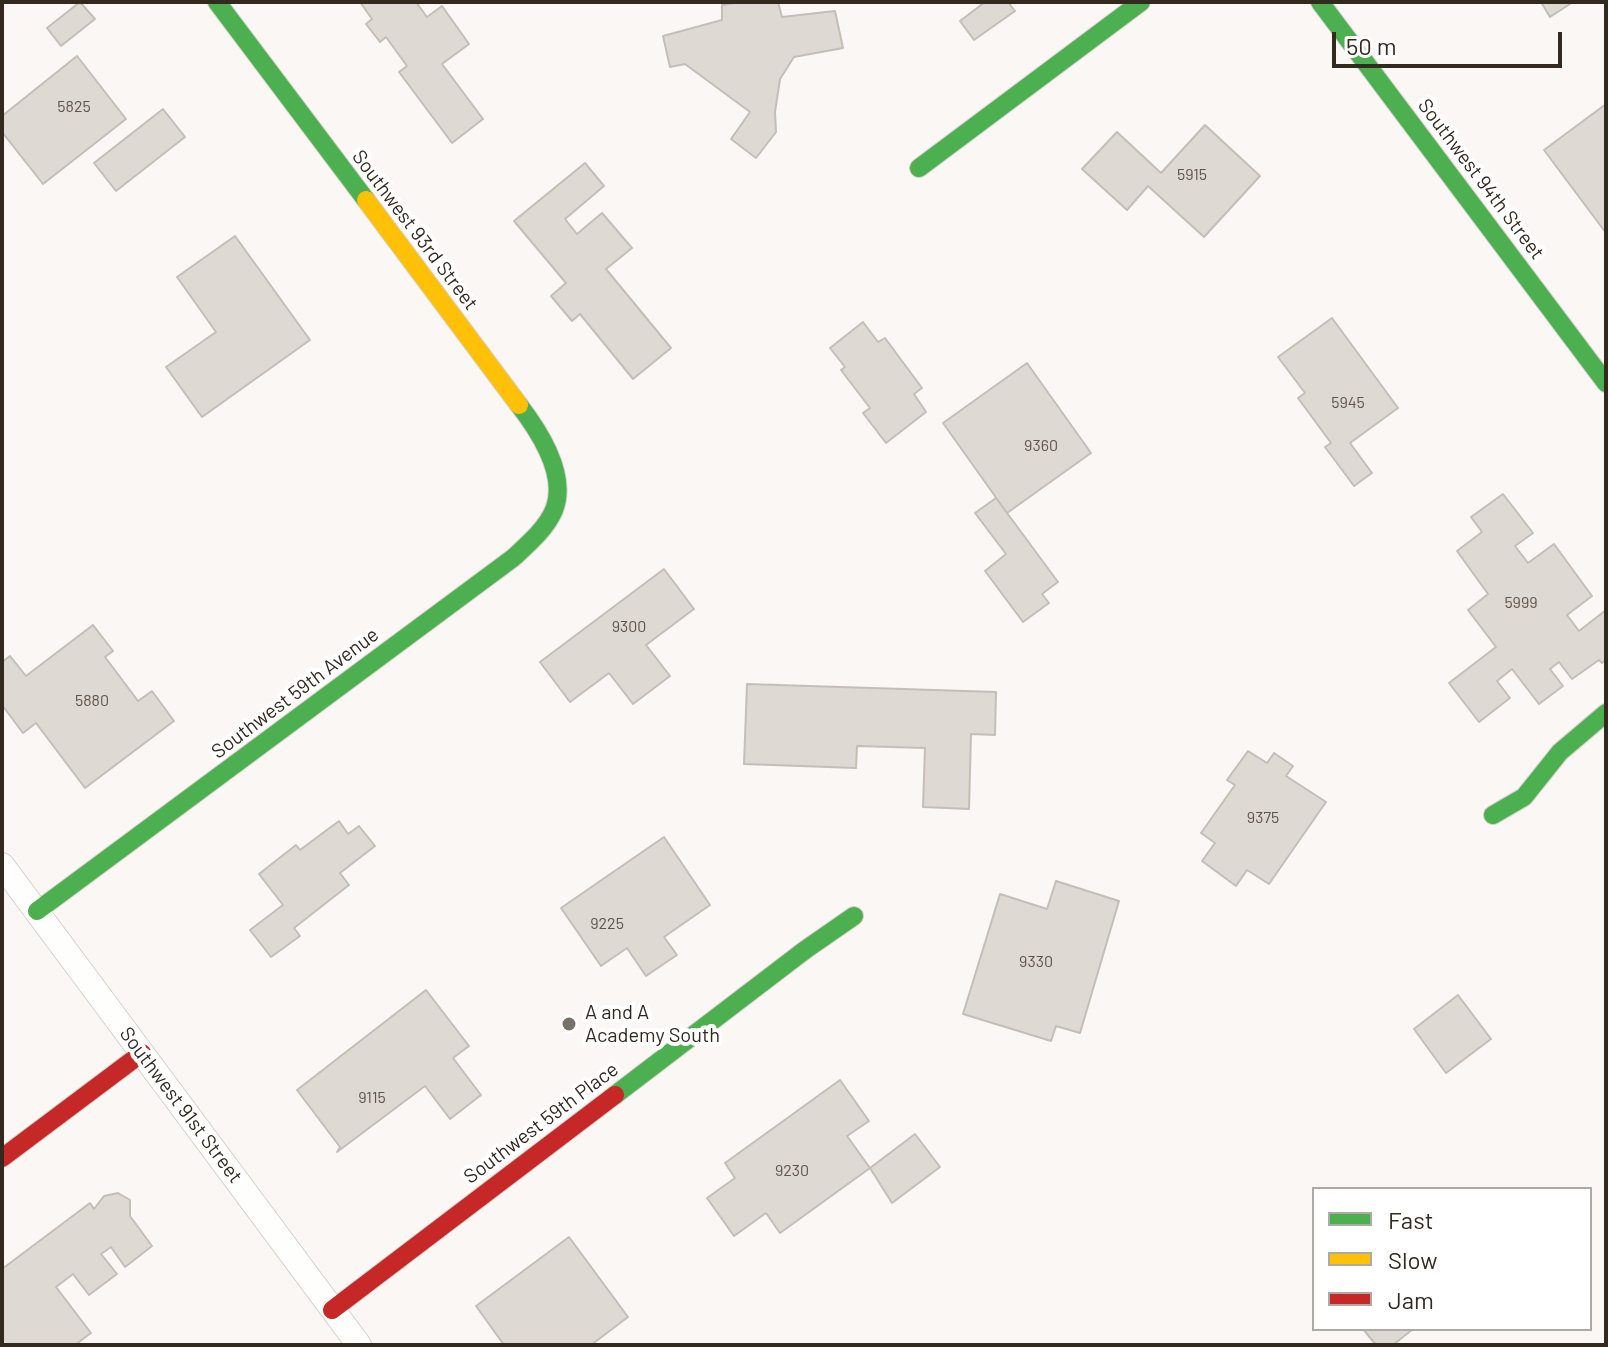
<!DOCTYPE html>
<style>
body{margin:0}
#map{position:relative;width:1608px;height:1347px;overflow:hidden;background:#faf7f4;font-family:Barlow,sans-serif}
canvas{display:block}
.frame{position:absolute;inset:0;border:4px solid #32291f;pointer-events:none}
.legend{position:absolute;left:1312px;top:1187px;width:280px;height:144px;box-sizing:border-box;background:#fff;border:2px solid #ada9a5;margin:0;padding:10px 14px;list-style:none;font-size:24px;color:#32291f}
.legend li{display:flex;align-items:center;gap:16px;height:40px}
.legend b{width:40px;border:2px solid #ada9a5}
.scale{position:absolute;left:1332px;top:32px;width:230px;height:36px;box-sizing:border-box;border:4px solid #32291f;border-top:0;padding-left:10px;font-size:24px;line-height:28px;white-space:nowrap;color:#32291f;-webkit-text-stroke:6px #fff;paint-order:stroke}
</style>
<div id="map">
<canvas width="1608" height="1347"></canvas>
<div class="frame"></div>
<ul class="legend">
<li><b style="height:10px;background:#4caf50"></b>Fast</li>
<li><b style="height:10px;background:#ffc107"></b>Slow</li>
<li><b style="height:10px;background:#c62828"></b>Jam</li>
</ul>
<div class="scale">50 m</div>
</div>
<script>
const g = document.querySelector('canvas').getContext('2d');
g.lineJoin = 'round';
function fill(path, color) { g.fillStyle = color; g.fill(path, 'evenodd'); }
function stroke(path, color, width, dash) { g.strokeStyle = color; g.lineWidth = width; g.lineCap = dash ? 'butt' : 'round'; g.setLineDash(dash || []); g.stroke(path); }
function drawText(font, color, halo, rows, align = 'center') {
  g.font = font + ' Barlow,sans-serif'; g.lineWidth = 8; g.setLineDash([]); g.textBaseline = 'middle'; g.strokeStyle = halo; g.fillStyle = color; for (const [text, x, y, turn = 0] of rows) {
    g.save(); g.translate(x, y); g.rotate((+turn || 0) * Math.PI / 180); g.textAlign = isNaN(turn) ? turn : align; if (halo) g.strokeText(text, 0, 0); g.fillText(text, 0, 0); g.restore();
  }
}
const building = new Path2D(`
 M80 2 95 19 61 46 47 28Z
 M360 2H416L427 17 442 6 469 44 442 64 483 119 452 143 399 72 407 66 386 37 380 42 366 24 372 19Z
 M741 2H778L782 17 835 11 843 48 794 57 780 79 775 112 776 132 756 158 731 139 750 112 685 64 670 67 663 36 722 20V5Z
 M985 2H1008L1015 11 974 40 960 21Z
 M1541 2H1573L1550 17Z
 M77 56 126 119 43 184 2 132V116Z
 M1606 104V233L1544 150Z
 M163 109 185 137 116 191 94 163Z
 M1205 125 1260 176 1204 237 1148 186 1127 210 1082 169 1117 132 1161 173Z
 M585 163 604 186 565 219 577 234 602 213 632 248 606 269 671 348 633 379 580 314 572 321 551 296 566 283 514 221Z
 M235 236 310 340 202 417 166 367 216 332 177 277Z
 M1332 318 1398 408 1350 443 1372 473 1354 486 1325 447 1331 443 1298 398 1305 393 1278 357Z
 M863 322 878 342 885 338 922 388 914 394 926 412 886 443 863 413 870 408 841 370 845 367 830 348Z
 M1027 363 1091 453 1007 513 943 423Z
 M1503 494 1533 533 1515 546 1528 563 1554 544 1592 596 1567 615 1579 631 1606 610V660L1602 663 1599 660 1572 679 1559 662 1550 669 1563 686 1539 704 1512 669 1497 681 1510 698 1479 722 1449 683 1496 647 1468 610 1488 594 1457 551 1482 532 1471 517Z
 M996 498 1058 582 1042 594 1049 603 1023 622 985 571 1006 554 975 513Z
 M664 569 694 609 646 645 670 676 633 704 609 673 570 702 540 662Z
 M93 625 113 651 105 657 138 701 152 691 174 721 85 788 36 723 23 733 2 705V662L10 656 26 676Z
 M747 684 996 692 995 735 971 734 969 809 923 807 925 748 857 746 856 768 744 764Z
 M1248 751 1267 763 1274 753 1293 766 1286 776 1326 802 1269 884 1247 870 1236 886 1202 861 1215 843 1201 833 1235 785 1227 780Z
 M339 821 348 834 359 826 375 846 340 873 349 885 294 928 300 936 271 957 250 930 283 905 259 874 296 845 300 850Z
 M664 837 710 905 664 937 677 955 646 976 627 948 601 966 561 908Z
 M1056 881 1119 901 1080 1033 1056 1026 1051 1041 963 1014 1000 894 1047 909Z
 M426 990 469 1046 453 1058 481 1095 450 1119 425 1086 337 1152 340 1147 297 1090Z
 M1458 995 1491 1039 1446 1073 1414 1029Z
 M840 1080 869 1121 847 1136 870 1168 780 1233 766 1213 734 1236 707 1198 735 1178 725 1163Z
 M915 1134 940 1167 892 1203 870 1168Z
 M118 1193 130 1200V1216L152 1246 125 1267 111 1247 101 1254 117 1274 89 1295 73 1274 56 1287 91 1333 75 1345H2V1269L90 1203 94 1209 104 1196Z
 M569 1237 628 1317 591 1345H504L476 1306Z
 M1363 1329H1413L1393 1345H1376Z`);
fill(building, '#ded9d2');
stroke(building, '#c4beb9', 2);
const street = new Path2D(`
 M2 865 359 1345`);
const fast = new Path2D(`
 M217 2 366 200
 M1320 2 1606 383
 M919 168 1141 2
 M1493 815 1524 797 1560 752 1606 713
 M37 911 513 558C528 544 546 529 554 510 568 475 539 431 519 405
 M615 1095 805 950 854 916`);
const slow = new Path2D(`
 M366 200 519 405`);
const jam = new Path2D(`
 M2 1158 142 1053
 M332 1310 615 1095`);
stroke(street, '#d6d0ca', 26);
stroke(fast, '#d6d0ca', 20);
stroke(slow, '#d6d0ca', 20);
stroke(jam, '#d6d0ca', 20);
stroke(street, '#fefefd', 24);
stroke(fast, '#4caf50', 18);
stroke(slow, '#ffc107', 18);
stroke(jam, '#c62828', 18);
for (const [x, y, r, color] of [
 [569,1024,8,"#78716a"]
]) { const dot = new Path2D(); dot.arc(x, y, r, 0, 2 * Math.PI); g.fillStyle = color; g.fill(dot); stroke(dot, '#fff', 3); }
drawText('16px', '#5d554c', null, [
 ["5825",74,107],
 ["5915",1192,175],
 ["5945",1348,403],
 ["9360",1041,446],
 ["5999",1521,603],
 ["9300",629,627],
 ["5880",92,701],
 ["9375",1263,818],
 ["9225",607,924],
 ["9330",1036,962],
 ["9115",372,1098],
 ["9230",792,1171]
]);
drawText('20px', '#32291f', '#fff', [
 ["Southwest 94th Street",1481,179,53],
 ["Southwest 93rd Street",415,230,53],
 ["Southwest 59th Avenue",295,693,-37],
 ["Southwest 91st Street",181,1105,53],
 ["Southwest 59th Place",541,1123,-37]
]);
drawText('20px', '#32291f', '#fff', [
 ["A and A",585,1012],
 ["Academy South",585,1035]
], 'left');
</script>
